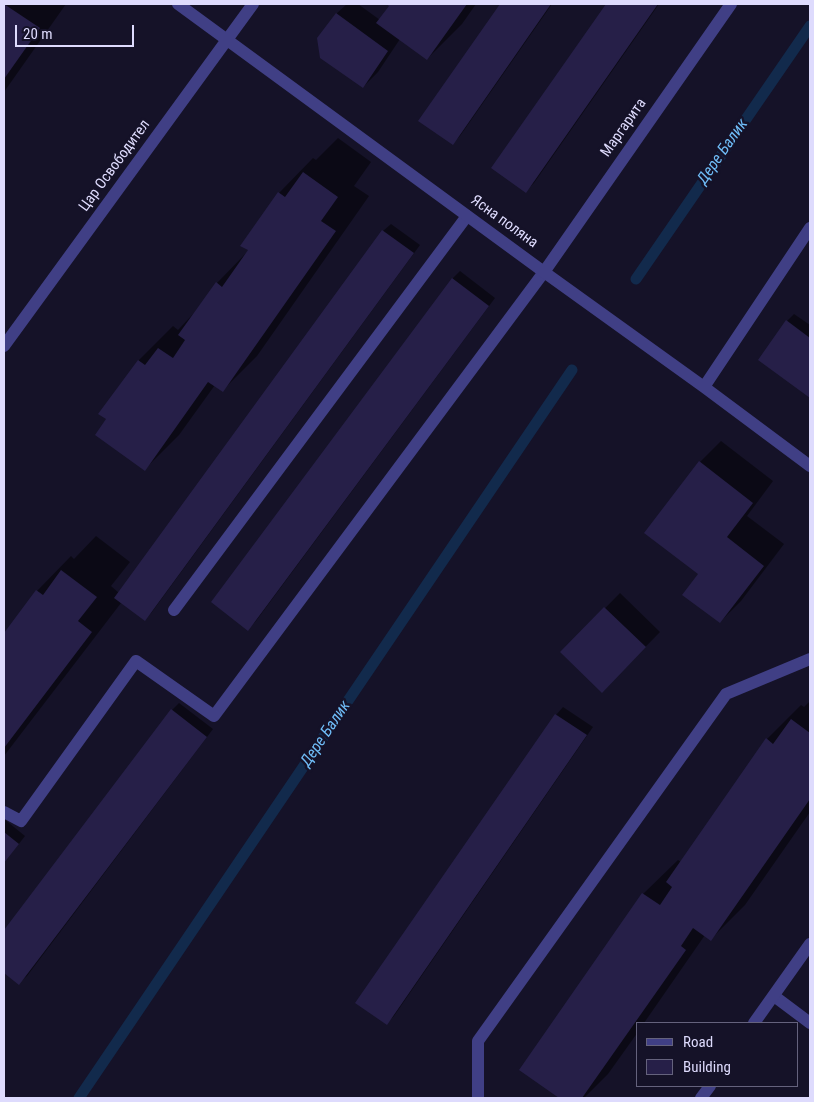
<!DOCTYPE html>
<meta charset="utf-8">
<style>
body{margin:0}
#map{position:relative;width:814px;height:1102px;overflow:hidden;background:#151228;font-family:"Roboto Condensed",sans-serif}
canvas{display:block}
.frame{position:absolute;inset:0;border:5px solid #dedbfd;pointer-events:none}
.legend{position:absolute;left:636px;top:1022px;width:162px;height:65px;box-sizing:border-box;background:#151228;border:1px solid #65627d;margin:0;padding:6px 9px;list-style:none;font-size:15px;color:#dedbfd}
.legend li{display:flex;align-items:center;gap:10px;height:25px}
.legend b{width:25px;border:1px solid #65627d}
.scale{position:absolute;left:15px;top:25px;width:119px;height:22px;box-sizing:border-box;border:2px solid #dedbfd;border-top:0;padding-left:6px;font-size:15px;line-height:18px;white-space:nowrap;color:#dedbfd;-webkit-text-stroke:4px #151228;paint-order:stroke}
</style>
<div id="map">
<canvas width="814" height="1102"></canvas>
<div class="frame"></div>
<ul class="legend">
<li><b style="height:6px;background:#403f85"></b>Road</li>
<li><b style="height:14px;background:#261f48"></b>Building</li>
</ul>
<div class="scale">20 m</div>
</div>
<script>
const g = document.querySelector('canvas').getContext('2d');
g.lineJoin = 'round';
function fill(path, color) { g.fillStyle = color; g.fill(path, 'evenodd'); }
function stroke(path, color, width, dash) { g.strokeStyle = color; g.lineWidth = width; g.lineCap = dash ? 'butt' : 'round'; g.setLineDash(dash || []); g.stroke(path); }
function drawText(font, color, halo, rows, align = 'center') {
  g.font = font + ' "Roboto Condensed",sans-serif'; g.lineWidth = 5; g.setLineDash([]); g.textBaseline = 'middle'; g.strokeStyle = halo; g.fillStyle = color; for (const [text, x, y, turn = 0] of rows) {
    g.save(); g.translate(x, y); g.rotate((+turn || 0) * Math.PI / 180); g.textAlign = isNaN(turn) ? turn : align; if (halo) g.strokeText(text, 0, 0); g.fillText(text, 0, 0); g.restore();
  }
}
fill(new Path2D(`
 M4 4H66L4 92Z
 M347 4H358L380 20 391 6 388 4H476L462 24 427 59 400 39 378 72 363 87 336 14Z
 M501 4H552L460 136 453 143 420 120Z
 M607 4H659L534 183 526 191 493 167Z
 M338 138 371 162 354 186 369 196 257 356 223 390 215 385 179 435 145 469 108 419 100 414 139 360 173 326 178 330 193 314 217 283 249 250 279 193 313 158 316 160Z
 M391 224 420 245 152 612 145 620 121 603 4 756V635L37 591 71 556 74 559 96 536 130 562 111 586 119 593 383 231Z
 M460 271 495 298 256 621 248 629 452 279Z
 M794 314 810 325V397L759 360 787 321Z
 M721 441 773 481 747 516 784 544 741 601 720 622 700 574 646 533 700 462Z
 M620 593 660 632 617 676 562 652Z
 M810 701V812L745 905 711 939 705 935 644 1023H638V1032L608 1074 584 1098H561L521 1070 643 894 678 860 681 862 767 739 801 705 804 707Z
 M179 703 213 729 27 976 19 983 4 971V932L172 710Z
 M563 707 593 727 394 1016 387 1023 556 715Z
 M4 819 25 836 4 863Z`), '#0007');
stroke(new Path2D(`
 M636 279 810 26
 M79 1098 572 370`), '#122a4c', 11);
fill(new Path2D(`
 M4 4 40 28 4 79Z
 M386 4H467L427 60 376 23 389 6Z
 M500 4H551L453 145 418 121Z
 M606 4H658L526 193 491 168Z
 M336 13 388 51 363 88 320 58 317 38Z
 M303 172 338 197 321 221 336 231 223 392 208 382 145 471 95 435 106 419 98 414 138 360 145 365 158 348 173 358 185 340 178 335 216 282 222 287 248 250 240 246 278 192 285 197Z
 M382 230 414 253 145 621 114 598Z
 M452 278 489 306 248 631 211 602Z
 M786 320 810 338V398L758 360Z
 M699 461 753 503 727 537 764 566 720 623 682 595 698 574 644 533Z
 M61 570 97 597 78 621 92 632 4 748V633L36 590 43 595Z
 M604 607 646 647 602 693 560 652Z
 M171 709 207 737 19 985 4 973V930Z
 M555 714 587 735 387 1025 355 1003Z
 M791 719 810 733V799L711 941 693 928 681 946 686 950 582 1098H559L519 1070 642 893 660 905 672 887 666 882 766 738 773 744Z
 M4 832 19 844 4 863Z`), '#261f48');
stroke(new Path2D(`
 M174 610 467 216
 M4 812 21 821 136 661 214 716 544 272
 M478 1098V1041L726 694 810 659`), '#403f85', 12);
stroke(new Path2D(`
 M178 4 544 272 704 387 810 466
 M544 272 731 4
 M4 346 253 4
 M704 387 810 228
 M774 996 810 1023`), '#403f85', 12);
stroke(new Path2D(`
 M754 1023 810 944
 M701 1098 710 1086`), '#403f85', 12);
drawText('15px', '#dedbfd', '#151228', [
 ["Маргарита",624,128,-55],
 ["Цар Освободител",115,166,-54],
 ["Ясна поляна",504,222,36]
]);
drawText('italic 16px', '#6fbcf7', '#151228', [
 ["Дере Балик",723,152,-55],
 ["Дере Балик",326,734,-56]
]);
</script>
